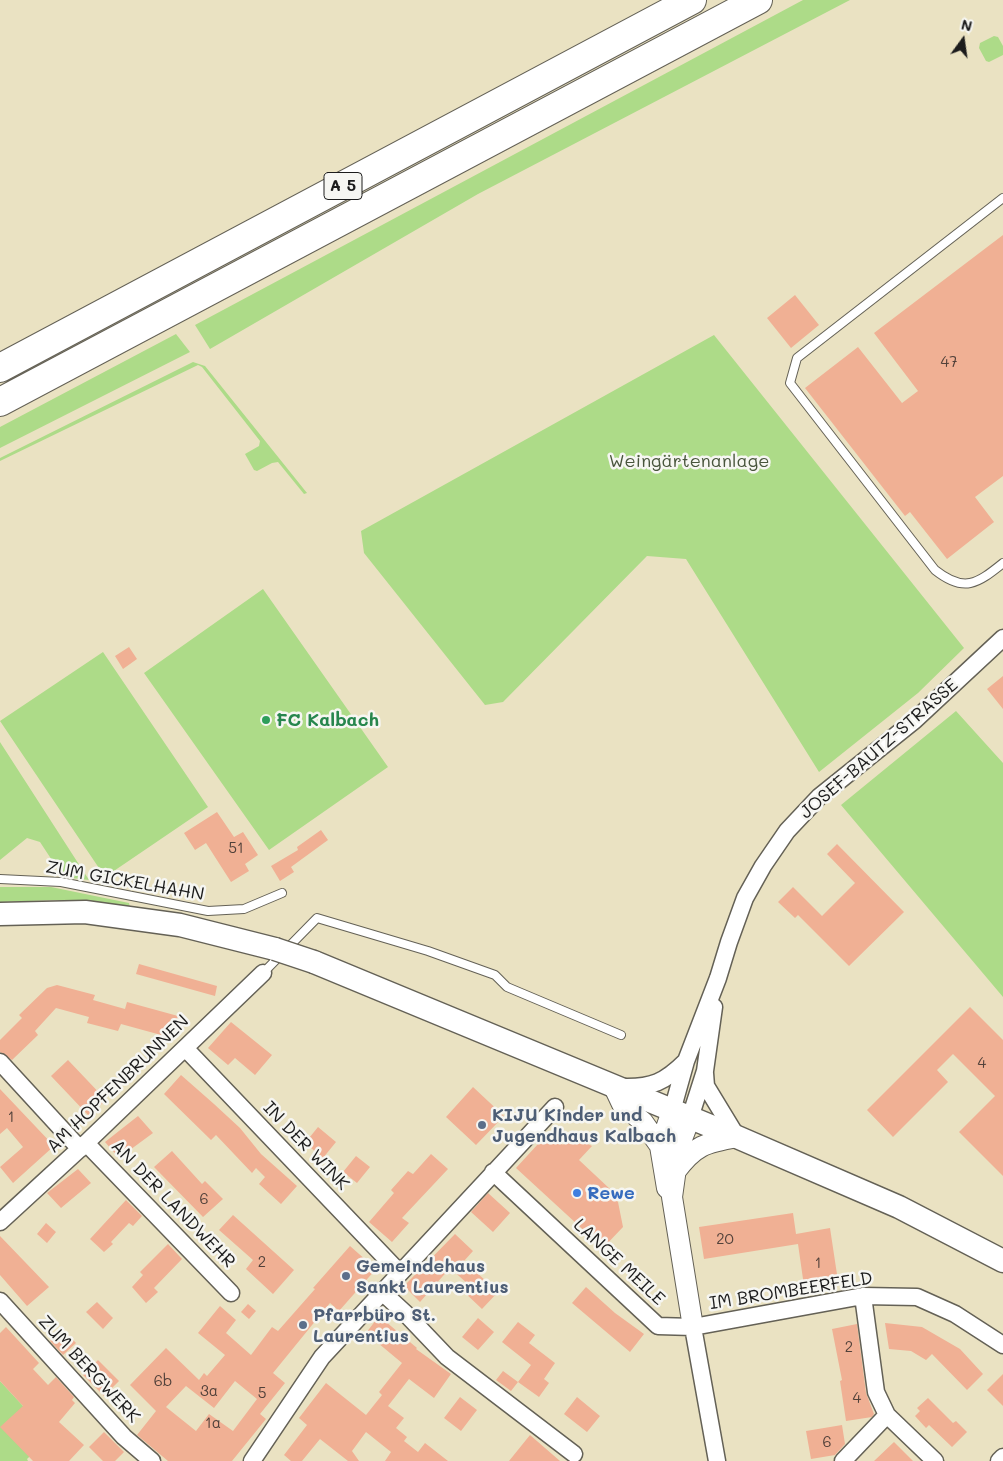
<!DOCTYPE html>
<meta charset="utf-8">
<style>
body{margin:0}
#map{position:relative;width:1003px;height:1461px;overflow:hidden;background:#eae2c2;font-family:Mali,sans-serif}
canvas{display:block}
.north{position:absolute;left:938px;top:15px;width:50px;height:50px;-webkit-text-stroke:4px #f6f6f2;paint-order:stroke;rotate:14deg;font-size:14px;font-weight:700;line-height:20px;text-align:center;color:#1c1c1c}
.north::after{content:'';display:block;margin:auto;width:18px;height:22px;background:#1c1c1c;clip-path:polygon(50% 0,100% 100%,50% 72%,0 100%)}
</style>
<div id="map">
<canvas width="1003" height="1461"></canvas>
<div class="north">N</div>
</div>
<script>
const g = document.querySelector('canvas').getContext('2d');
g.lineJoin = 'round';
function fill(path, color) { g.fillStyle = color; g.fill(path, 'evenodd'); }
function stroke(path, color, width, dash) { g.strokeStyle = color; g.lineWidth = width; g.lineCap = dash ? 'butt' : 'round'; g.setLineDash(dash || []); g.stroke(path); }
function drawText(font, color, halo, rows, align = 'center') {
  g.font = font + ' Mali,sans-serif'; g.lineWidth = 5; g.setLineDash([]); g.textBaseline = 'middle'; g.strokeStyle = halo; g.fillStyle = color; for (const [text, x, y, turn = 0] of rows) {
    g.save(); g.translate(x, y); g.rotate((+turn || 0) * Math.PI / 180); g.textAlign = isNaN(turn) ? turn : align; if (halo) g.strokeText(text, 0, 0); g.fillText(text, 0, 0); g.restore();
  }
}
fill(new Path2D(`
 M803 0H850L478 194 210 349 195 325Z
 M994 36 998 37 1003 46V55L989 62 986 61 979 48 980 43Z
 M176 334 190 352 0 448V427Z
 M714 335 964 648 918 693 819 772 686 559 647 556 503 702 485 705 364 553 361 531Z
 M193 362 205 366 307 493 304 494 278 462 272 463 257 471 254 470 245 454 259 446 260 441 202 367 198 365 0 461V458Z
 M263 589 388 767 269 850 144 673Z
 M103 652 208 807 105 877 0 721Z
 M956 711 1003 763V997L841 805Z
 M0 742 89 880 63 877 40 842 27 838 0 860Z
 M0 887H51L129 903 130 908 56 900 0 902Z
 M0 1381 23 1406 53 1434 27 1459 28 1461H0Z`), '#addb88');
fill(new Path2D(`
 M1003 235V476L975 497 994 522 947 559 910 512 905 516 805 388 858 347 902 403 918 391 874 333Z
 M795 295 819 325 791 348 767 318Z
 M129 647 137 659 123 669 115 656Z
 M1003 676V709L987 689Z
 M217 812 234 837 243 832 258 855 245 864 249 871 231 882 206 843 195 850 184 833Z
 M321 830 328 840 291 867 294 872 280 881 271 866 298 850 297 847Z
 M837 844 904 912 849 966 798 915 795 918 778 902 793 887 822 916 855 883 827 854Z
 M139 964 217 986 215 996 136 974Z
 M57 985 95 995 93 1000 125 1009 127 1002 178 1016 172 1038 121 1024 118 1031 87 1023 89 1017 56 1008 35 1031 38 1035 12 1060 0 1052V1040L22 1018 19 1015 47 988Z
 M970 1007 1003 1040V1176L959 1132 995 1096 953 1054 937 1070 948 1082 893 1137 867 1110Z
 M231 1022 272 1055 255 1075 235 1058 228 1065 208 1048Z
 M68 1060 106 1100 89 1116 51 1076Z
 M181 1075 214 1104 240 1128 261 1154 297 1186 281 1204 259 1184 265 1177 256 1168 252 1173 216 1135 211 1140 164 1094Z
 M473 1087 504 1116 476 1145 446 1117Z
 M0 1089 54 1146 13 1183 0 1167 23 1147 7 1128 0 1134Z
 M138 1116 153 1133 119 1158 105 1142Z
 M318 1127 336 1142 323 1158 305 1143Z
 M549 1132 563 1145 571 1136 592 1146 579 1160 610 1189 611 1196 618 1202 623 1227 603 1248 516 1168Z
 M172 1151 202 1184 205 1181 223 1199 203 1217 154 1167Z
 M431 1154 448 1169 402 1218 409 1223 392 1242 369 1222 394 1193 391 1190 408 1171 413 1174Z
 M356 1156 370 1167 357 1183 343 1172Z
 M78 1169 91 1183 61 1208 47 1193Z
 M488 1193 510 1213 493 1232 471 1212Z
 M126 1200 142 1216 133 1226 129 1223 111 1242 113 1244 104 1252 90 1239Z
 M793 1213 796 1234 830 1228 838 1281 804 1286 798 1244 704 1259 699 1227Z
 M233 1215 294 1270 273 1294 246 1269 253 1260 219 1230Z
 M46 1223 56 1232 47 1243 37 1234Z
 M455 1234 473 1251 464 1261 498 1292 482 1309 463 1291 469 1285 450 1268 420 1302 404 1286Z
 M0 1236 49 1287 27 1306 0 1275Z
 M168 1244 182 1259 154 1288 158 1292 146 1303 132 1287 143 1275 140 1272Z
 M350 1246 376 1269 339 1311 330 1303 273 1373 285 1383 260 1414 266 1419 232 1461H168L137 1435 156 1411 130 1385 166 1348 199 1380 204 1373 207 1376 225 1355 198 1333 220 1306 236 1320 226 1333 251 1355 272 1327 278 1331 315 1289 313 1288ZM235 1381 257 1399 233 1431 209 1414 196 1431 166 1407 186 1386 214 1408Z
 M586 1287 615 1313 644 1334 630 1352 572 1303Z
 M97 1302 113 1318 103 1329 86 1312Z
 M248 1304 256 1311 249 1319 241 1312Z
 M379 1316 417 1348 416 1349 451 1374 434 1398 409 1379 388 1406 404 1418 396 1428 407 1437 404 1441 418 1452 425 1443 448 1461H385L391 1452 366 1432 352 1451 359 1461H348L320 1439 302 1461H291L284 1455 307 1425 299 1418 326 1383 366 1415 382 1395 379 1392 402 1363 366 1333Z
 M478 1318 494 1332 478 1350 462 1337Z
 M518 1322 535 1335 529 1343 555 1363 544 1379 549 1383 539 1397 518 1382 531 1365 502 1342Z
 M885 1323 922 1327 960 1349 983 1374 967 1390 932 1354 926 1360 911 1351 889 1349Z
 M857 1324 866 1393 874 1414 872 1417 846 1421 840 1381 842 1380 832 1329Z
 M6 1327 39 1363 33 1369 48 1385 56 1377 74 1397 72 1400 75 1403 59 1422 84 1445 69 1461H33L0 1427 23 1406 0 1381V1333Z
 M63 1329 76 1343 63 1355 50 1341Z
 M98 1360 119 1381 104 1396 83 1375Z
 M503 1371 518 1382 511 1391 496 1380Z
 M1003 1374V1406L987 1390Z
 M460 1397 477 1410 461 1431 444 1418Z
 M577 1397 600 1416 587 1432 564 1414Z
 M928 1398 953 1423 956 1421 967 1432 952 1447 929 1425 926 1428 915 1416 920 1411 917 1408Z
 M842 1425 845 1444 835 1455 811 1459 806 1431Z
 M104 1432 124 1452 115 1461H103L89 1447Z
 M530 1435 560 1461H509Z
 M894 1442 913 1461H874Z`), '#f0b094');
const service = new Path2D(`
 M1003 198 797 358 790 383 935 570C964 593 977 584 1003 563
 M0 879 61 882 208 911 244 909 282 893
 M263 973 317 918 428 951 495 975 507 987 621 1035`);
const minor = new Path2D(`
 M185 1048 399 1272
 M0 1062 80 1149
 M705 1073 706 1086 737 1137
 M622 1087C652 1088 665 1082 686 1061
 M672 1111 686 1061 718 978 729 942 745 898 763 866 787 831 819 797 915 720 1003 638
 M690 1118 705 1071 714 1007
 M86 1143 231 1293
 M493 1172 658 1326 693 1327 863 1296 917 1297 955 1314 1003 1345
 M0 1222 86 1143 263 973
 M381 1291 406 1314 447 1357 574 1454
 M0 1301 124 1437 152 1461
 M693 1327 717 1461
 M887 1415 935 1461
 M252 1461 322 1357 555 1107
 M843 1461 887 1415 876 1392 863 1296
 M999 1461 1003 1457`);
const tertiary = new Path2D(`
 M614 1087 622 1104 643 1122 660 1146
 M690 1118 679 1147 672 1197 693 1327
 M675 1172C695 1145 705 1143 737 1137
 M667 1188 660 1146 672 1111`);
const secondary = new Path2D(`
 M0 914 85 912 180 925 275 949
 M314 962 737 1137 899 1207 1003 1261`);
const motorway = new Path2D(`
 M0 368 692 0
 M0 402 758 0`);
stroke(service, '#646156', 10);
stroke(minor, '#646156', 19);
stroke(tertiary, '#646156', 22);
stroke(secondary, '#646156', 25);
stroke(motorway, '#646156', 30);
stroke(service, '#fff', 8);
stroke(minor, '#fff', 16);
stroke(tertiary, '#fff', 20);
stroke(secondary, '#fff', 22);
stroke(motorway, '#fff', 28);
const secondaryBridge = new Path2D(`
 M275 949 314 962`);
stroke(secondaryBridge, '#646156', 25, []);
stroke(secondaryBridge, '#fff', 22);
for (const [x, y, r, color] of [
 [266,720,5,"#2e9e5b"],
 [482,1125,5,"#5c6f8a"],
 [577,1193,5,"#3f7fe0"],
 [346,1276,5,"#5c6f8a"],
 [303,1325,5,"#5c6f8a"]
]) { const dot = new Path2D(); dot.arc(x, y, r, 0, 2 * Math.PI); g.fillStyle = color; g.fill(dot); stroke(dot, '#f6f6f2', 2); }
drawText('15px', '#51413a', null, [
 ["47",949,362],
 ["51",236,848],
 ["4",982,1063],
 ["1",11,1117],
 ["6",204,1199],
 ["20",725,1239],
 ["2",262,1262],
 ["1",818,1263],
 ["2",849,1347],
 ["6b",163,1381],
 ["3a",209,1391],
 ["5",262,1393],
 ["4",857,1398],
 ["1a",213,1423],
 ["6",827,1442]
]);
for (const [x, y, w] of [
 [343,186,38]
]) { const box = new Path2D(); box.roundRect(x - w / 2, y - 13.5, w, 27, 4); g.fillStyle = '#f6f6f2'; g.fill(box); stroke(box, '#1c1c1c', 1); }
drawText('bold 16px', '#1c1c1c', null, [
 ["A 5",343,186]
]);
drawText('18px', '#48553c', '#f6f6f2', [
 ["Weingärtenanlage",689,461]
]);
drawText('bold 18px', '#27864d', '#f6f6f2', [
 ["FC Kalbach",276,720]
], 'left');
drawText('18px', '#1c1c1c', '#f6f6f2', [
 ["JOSEF-BAUTZ-STRASSE",879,749,-41],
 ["ZUM GICKELHAHN",125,881,10],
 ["AM HOPFENBRUNNEN",118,1084,-44],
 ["IN DER WINK",306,1146,46],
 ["AN DER LANDWEHR",173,1204,46],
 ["LANGE MEILE",619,1262,43],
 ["IM BROMBEERFELD",791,1291,-9],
 ["ZUM BERGWERK",89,1369,47]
]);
drawText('bold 18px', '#4e5e75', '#f6f6f2', [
 ["KIJU Kinder und",492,1115],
 ["Jugendhaus Kalbach",492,1136],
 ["Gemeindehaus",356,1266],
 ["Sankt Laurentius",356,1287],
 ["Pfarrbüro St.",313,1315],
 ["Laurentius",313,1336]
], 'left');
drawText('bold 18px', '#366cbe', '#f6f6f2', [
 ["Rewe",587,1193]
], 'left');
</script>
